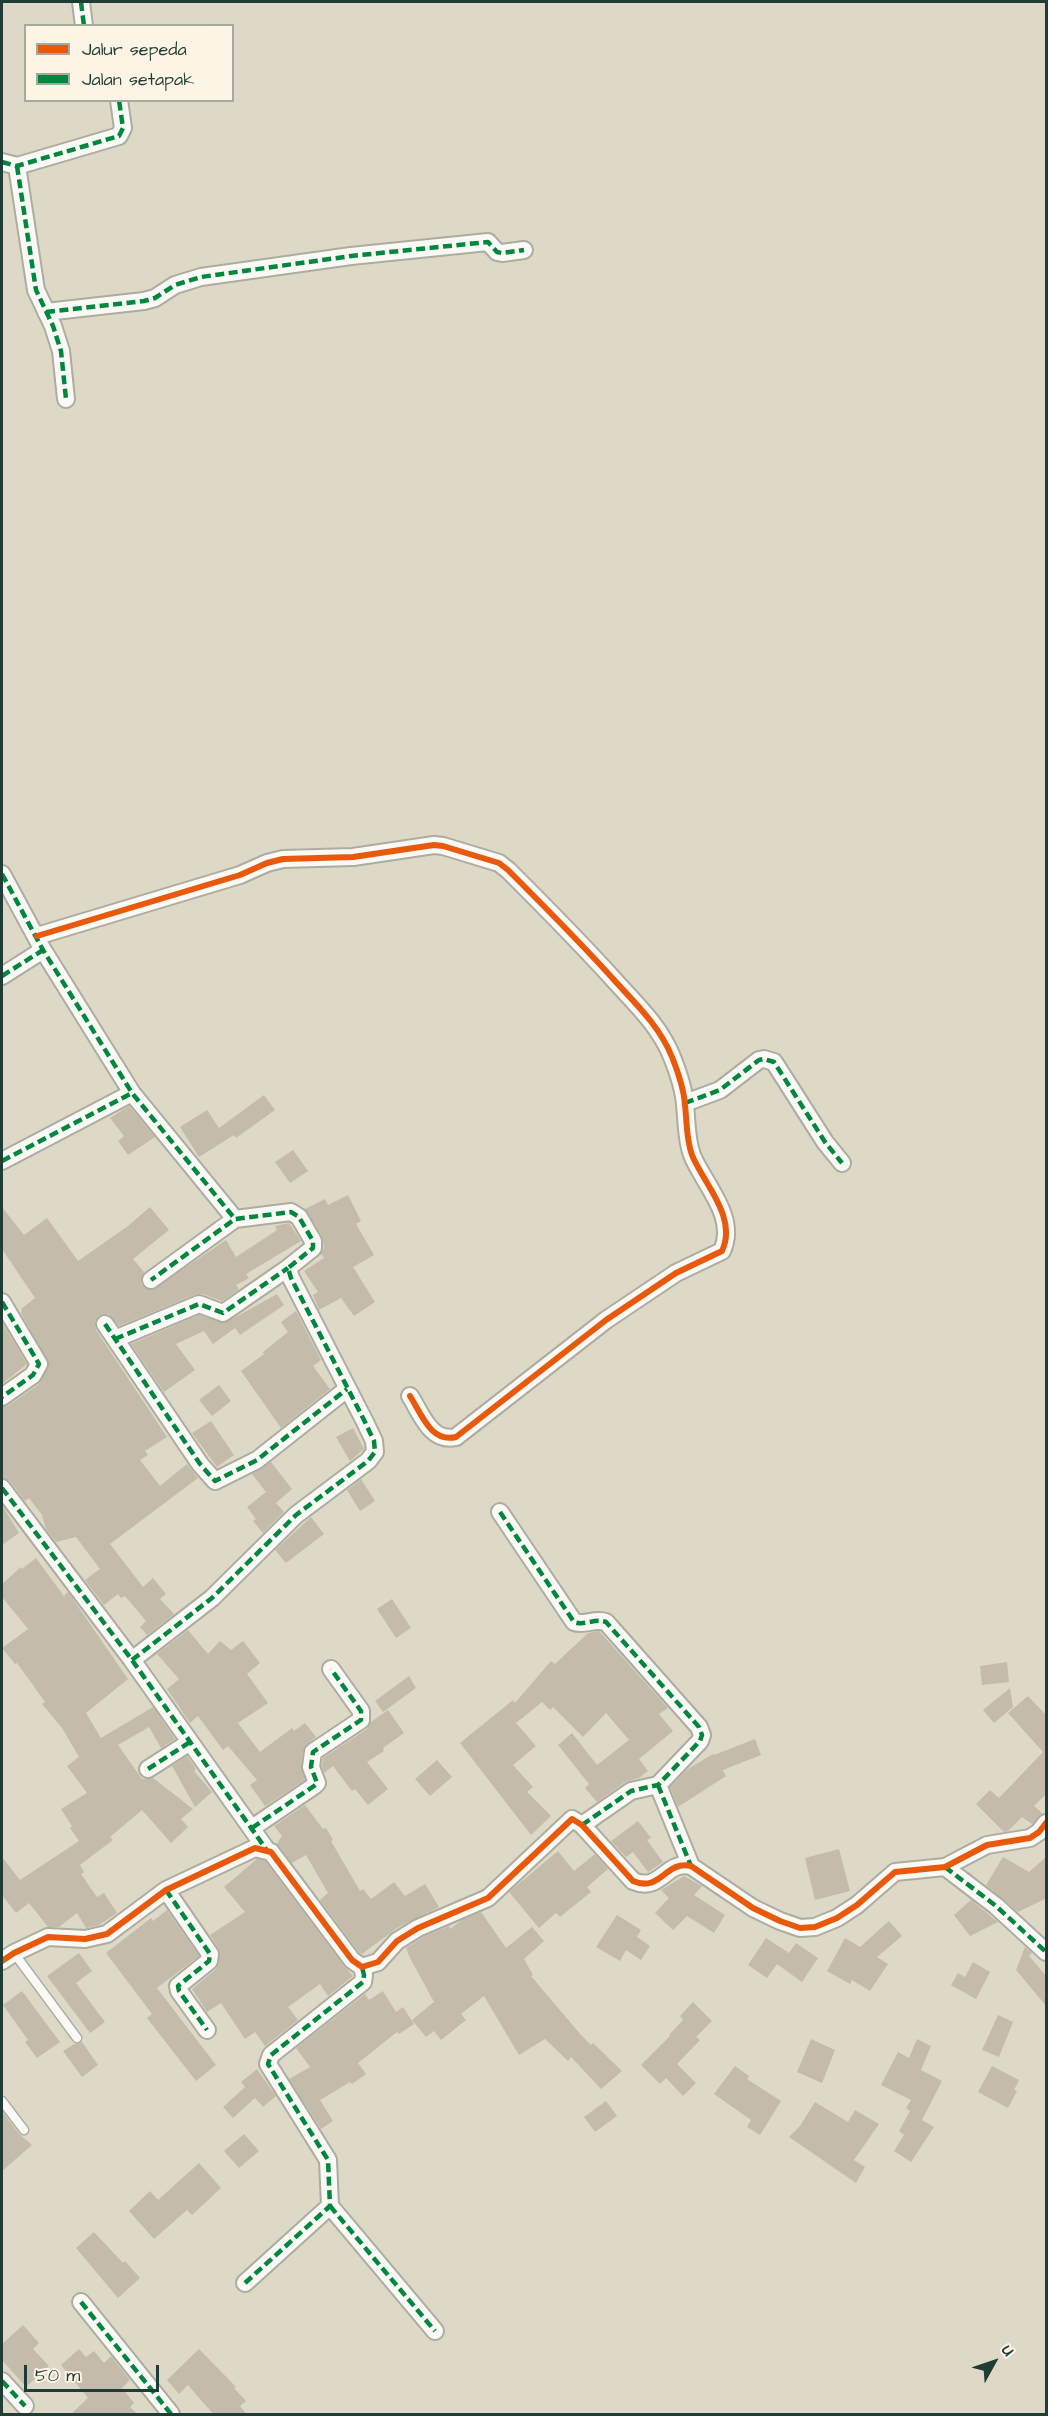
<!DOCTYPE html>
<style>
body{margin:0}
#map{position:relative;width:1048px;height:2416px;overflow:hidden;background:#ded9c6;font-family:"Architects Daughter",sans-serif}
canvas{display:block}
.frame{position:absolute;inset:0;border:3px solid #1f3d34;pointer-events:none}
.legend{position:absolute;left:24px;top:24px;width:210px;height:78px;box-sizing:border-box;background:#fcf5e5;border:2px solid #a4ab9e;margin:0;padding:8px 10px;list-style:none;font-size:18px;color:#1f3d34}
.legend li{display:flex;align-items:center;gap:12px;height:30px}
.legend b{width:30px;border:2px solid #a4ab9e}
.north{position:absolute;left:964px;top:2332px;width:60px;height:60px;-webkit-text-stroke:4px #fcf5e5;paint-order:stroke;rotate:50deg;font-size:16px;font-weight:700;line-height:24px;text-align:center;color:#1f3d34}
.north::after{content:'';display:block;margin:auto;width:21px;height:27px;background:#1f3d34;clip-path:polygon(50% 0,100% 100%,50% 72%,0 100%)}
.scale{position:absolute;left:24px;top:2365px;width:135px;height:27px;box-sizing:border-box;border:3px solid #1f3d34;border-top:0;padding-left:8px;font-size:18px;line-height:21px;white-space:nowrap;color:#1f3d34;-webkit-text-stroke:4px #fcf5e5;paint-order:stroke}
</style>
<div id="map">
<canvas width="1048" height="2416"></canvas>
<div class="frame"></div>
<ul class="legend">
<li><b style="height:8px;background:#e8590c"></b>Jalur sepeda</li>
<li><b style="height:8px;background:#00873e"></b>Jalan setapak</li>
</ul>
<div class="north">U</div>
<div class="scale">50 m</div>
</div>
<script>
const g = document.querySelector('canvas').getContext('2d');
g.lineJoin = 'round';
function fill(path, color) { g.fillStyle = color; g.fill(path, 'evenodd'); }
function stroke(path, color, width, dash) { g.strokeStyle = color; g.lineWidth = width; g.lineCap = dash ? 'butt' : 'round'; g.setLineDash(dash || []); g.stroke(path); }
fill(new Path2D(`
 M264 1095 275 1110 236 1138 234 1135 199 1157 180 1127 207 1110 219 1128Z
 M129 1106 155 1137 128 1155 118 1141 124 1136 110 1118Z
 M293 1150 308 1171 290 1183 275 1162Z
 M348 1195 361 1221 356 1224 374 1255 353 1267 375 1302 354 1316 341 1298 319 1310 313 1295 318 1292 304 1271 324 1258 321 1254 324 1248 322 1236 305 1209 325 1199 328 1205Z
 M2 1207 24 1235 47 1218 78 1261 128 1226 150 1207 169 1230 133 1259 144 1272 141 1281 142 1286 152 1290 226 1240 236 1257 277 1230 275 1226 289 1223 301 1241 246 1274 249 1278 236 1285 239 1289 222 1301 203 1294H196L119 1326 109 1314 100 1315 95 1320 96 1330 167 1437 145 1451 148 1455 140 1460 160 1486 187 1464 198 1478 110 1544 143 1587 153 1578 166 1594 160 1599 174 1614 147 1635 140 1627 146 1621 125 1596 121 1598 118 1594 104 1605 85 1580 100 1569 76 1537 56 1542 46 1529 42 1515 29 1498 25 1501 10 1481 2 1478V1407L8 1406 39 1384 49 1364 21 1313 22 1311 21 1309 35 1298 2 1249Z
 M277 1294 284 1305 240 1335 235 1328 213 1344 204 1331 176 1344 195 1370 164 1392 131 1344 199 1315 225 1323Z
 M296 1311 321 1360 313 1366 330 1389 281 1428 241 1371 264 1354 263 1352 288 1332 281 1322Z
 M3 1324 27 1364 2 1384V1325Z
 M219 1385 231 1401 212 1416 199 1400Z
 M211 1421 234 1455 217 1467 192 1433Z
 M353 1428 364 1449 350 1461 336 1437Z
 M271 1462 292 1489 276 1503 284 1512 263 1533 253 1521 256 1519 247 1507 266 1492 252 1474Z
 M361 1479 375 1501 360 1511 347 1490Z
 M2 1505 19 1533 2 1545Z
 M311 1517 324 1534 286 1563 275 1550Z
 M36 1558 66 1599 64 1595 68 1592 128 1679 86 1713 101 1738 153 1707 175 1739 161 1748 149 1727 118 1745 142 1779 153 1778 193 1809 181 1819 188 1827 171 1843 142 1810 110 1837 113 1840 80 1865 84 1872 81 1874 97 1897 104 1893 117 1913 99 1925 86 1928 77 1913 59 1927H48L29 1903 16 1913 2 1895V1857L20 1880 79 1841 70 1828 72 1826 61 1809 87 1793 67 1766 79 1757 62 1728 42 1704 45 1702 17 1663 15 1664 2 1648 28 1629 2 1597V1584L21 1567 22 1569Z
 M392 1599 411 1628 396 1638 377 1609Z
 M188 1630 208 1654 220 1641 231 1650 243 1641 260 1663 247 1674 268 1703 238 1723 260 1752 292 1728 294 1731 305 1723 316 1737 307 1744 303 1750 301 1766 305 1780 265 1806 250 1785 257 1780 228 1746 223 1750 198 1716 190 1723 167 1689 179 1679 157 1654Z
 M599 1631 668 1708 659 1714 673 1731 639 1759 648 1771 639 1778 625 1782 597 1802 585 1788 589 1784 558 1745 572 1733 597 1765 629 1740 606 1713 583 1737 553 1707 550 1710 542 1702 516 1723 536 1746 513 1765 533 1787 527 1792 551 1816 531 1835 460 1743 513 1700 515 1703 551 1661 555 1664 588 1633Z
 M1007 1662 1009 1682 982 1685 980 1666Z
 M409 1676 416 1688 383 1712 375 1701Z
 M1010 1688 1013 1707 994 1723 983 1710Z
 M1028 1696 1047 1716V1793L1034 1806 1042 1813 1032 1824 1022 1817 1008 1831 1004 1832 976 1804 990 1790 999 1798 1043 1752 1008 1713Z
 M388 1710 404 1733 383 1748 384 1751 367 1762 388 1789 368 1805 355 1789 352 1791 333 1766 324 1773 322 1766 323 1758 367 1729 371 1722Z
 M755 1739 761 1755 723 1770 726 1776 678 1807 670 1787 688 1769 713 1754 714 1755Z
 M187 1756 196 1769 194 1771 212 1792 195 1807 172 1766Z
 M437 1760 452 1777 430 1796 415 1779Z
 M305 1805 323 1829 326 1828 333 1840 331 1841 360 1891 363 1889 371 1899 394 1882 405 1896 425 1884 439 1907 397 1928 362 1954 359 1952 320 1900 328 1893 306 1855 292 1863 277 1844 282 1836 274 1826Z
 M638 1821 651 1838 647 1840 663 1862 648 1872 633 1852 626 1857 611 1841Z
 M839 1849 850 1891 815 1900 805 1858Z
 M558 1851 574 1871 595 1854 608 1869 587 1887 591 1892 560 1917 556 1913 539 1928 509 1892Z
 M1047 1856V1898L1018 1912 986 1885 1003 1857 1029 1872Z
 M257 1859 265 1861 344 1966 353 1976 328 1996 320 1984 288 2007 298 2020 265 2046 255 2032 245 2039 221 2003 207 2012 192 1989 216 1969 219 1963V1949L210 1935 245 1912 224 1887Z
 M684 1876 702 1886 694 1895 725 1915 714 1933 687 1916 673 1930 655 1913 669 1898 661 1890Z
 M971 1900 998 1922 970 1936 954 1915Z
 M167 1910 199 1956 157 1988 216 2065 196 2081 147 2018 152 2014 106 1953 151 1918 153 1921Z
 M481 1912 506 1948 532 1927 544 1941 524 1959 533 1975 531 1976 581 2035 591 2045 593 2043 622 2071 601 2089 571 2057 568 2061 545 2039 519 2055 484 1996 461 2014 466 2020 441 2040 434 2031 426 2037 412 2020 434 2002 410 1958 406 1948 423 1937 449 1926 450 1929 462 1920Z
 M617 1915 641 1930 637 1937 650 1946 641 1960 626 1950 620 1961 596 1947Z
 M889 1921 902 1936 877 1957 888 1964 870 1991 852 1980 850 1984 827 1971 845 1938 860 1947Z
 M766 1938 789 1953 796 1943 818 1958 802 1982 777 1964 767 1978 748 1965Z
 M1025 1947 1032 1953 1029 1956 1047 1977V2007L1016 1970Z
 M79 1953 92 1971 76 1983 105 2022 90 2033 47 1976Z
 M973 1962 990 1972 976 1999 951 1985 958 1973 965 1977Z
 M22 1991 60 2042 37 2058 25 2042 28 2040 3 2005Z
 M383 1991 396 2012 403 2007 414 2024 399 2034 397 2032 358 2063 366 2074 352 2084 350 2082 320 2100 333 2121 321 2129 289 2079 310 2067 296 2048 365 1994 369 2000Z
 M693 2002 712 2021 696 2037 700 2040 677 2064 696 2083 683 2096 666 2078 660 2084 641 2065 670 2036 669 2035 683 2020 680 2016Z
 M998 2015 1013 2022 999 2057 982 2050Z
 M811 2039 835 2050 822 2083 797 2072Z
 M917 2039 931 2046 921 2070 942 2081 922 2120 934 2127 911 2162 894 2151 904 2135 899 2131 910 2111 906 2108 911 2100 881 2085 898 2052 909 2058Z
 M82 2042 98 2065 82 2077 63 2051 74 2044Z
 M735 2066 749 2076 747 2079 781 2101 760 2135 747 2127 751 2120 714 2094Z
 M992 2066 1019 2080 1014 2090 1017 2091 1008 2108 978 2092Z
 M257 2069 276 2096 263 2107 255 2098 233 2118 223 2107 245 2087 241 2082Z
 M606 2101 617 2116 595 2132 584 2117Z
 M815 2102 848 2122 855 2110 879 2124 854 2160 865 2167 856 2183 789 2137 800 2126Z
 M2 2111 19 2134 32 2145 2 2171Z
 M244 2134 259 2151 239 2168 224 2151Z
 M199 2163 221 2188 192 2215 187 2210 154 2239 129 2211 150 2191 158 2200Z
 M94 2232 123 2263 125 2261 140 2278 118 2298 76 2248Z
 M23 2325 39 2343 33 2349 49 2366 26 2387 2 2360V2344Z
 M79 2349 86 2357 94 2351 104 2363 111 2356 130 2380 122 2388 134 2403 130 2407 138 2415H70L88 2398 61 2365Z
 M199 2349 236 2387 234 2388 246 2401 240 2406 247 2415H214L188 2385 179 2394 167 2380Z`), '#c4bbaa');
const lane = new Path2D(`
 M14 1953 77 2038
 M2 2101 24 2130`);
const street = new Path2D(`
 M81 2 84 26
 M2 162 17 166 119 136 123 128 119 100
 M17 166 36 290 53 326 61 351 66 399
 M46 312 144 301 155 298 175 285 201 277 351 256 488 242 497 252 502 253 524 250
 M2 874 43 950 132 1093 235 1219
 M37 936 240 875 267 863 283 859 353 857 434 845 443 846 499 863 508 870C544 906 581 943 615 981 637 1005 660 1027 672 1057 678 1072 684 1090 685 1105 687 1122 686 1139 692 1155 703 1183 738 1217 722 1251L676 1273 606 1320 456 1437C431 1443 422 1415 410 1396
 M2 976 43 950
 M685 1103 720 1090 759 1060 764 1059 774 1062 825 1142 842 1163
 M2 1161 132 1093
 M2 1302 39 1364 33 1375 2 1397
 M105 1324 200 1464 215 1481 257 1460 347 1389
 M115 1339 199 1304 223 1313 288 1268
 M2 1488 132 1660 266 1849
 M500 1512 574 1622C585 1626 594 1618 606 1622L699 1727 702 1735 700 1741 658 1785 631 1791 582 1825
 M132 1660 212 1598 296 1515 368 1461 375 1452 374 1441 365 1422 291 1278 288 1268 313 1248V1241L299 1217 291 1212 235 1219 151 1280
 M148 1769 190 1742
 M658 1785 691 1866
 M252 1828 314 1786 317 1783 311 1767 313 1752 361 1720V1711L331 1669
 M945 1867 996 1906 1046 1952
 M166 1890 210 1954 209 1961 178 1986 179 1991 207 2030
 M2 1961 14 1953 48 1937 85 1939 107 1934 166 1890 255 1848 271 1852 352 1960 362 1967 378 1962 397 1941 418 1928 488 1898 572 1819 582 1825 633 1881C661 1893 665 1860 691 1866L753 1908 780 1921 800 1928 815 1927 837 1918 857 1905 895 1872 945 1867 987 1845 1030 1838 1039 1832 1046 1823
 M330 2206 435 2331
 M245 2283 330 2206 328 2160 268 2064 271 2055 363 1982 364 1975 362 1967
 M81 2302 171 2414
 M2 2381 25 2406`);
stroke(lane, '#acac9f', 11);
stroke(street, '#acac9f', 20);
stroke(lane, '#faf9f6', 8);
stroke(street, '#faf9f6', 16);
stroke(new Path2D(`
 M81 2 84 26
 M2 162 17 166 119 136 123 128 119 100
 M17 166 36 290 53 326 61 351 66 399
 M46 312 144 301 155 298 175 285 201 277 351 256 488 242 497 252 502 253 524 250
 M2 874 43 950 132 1093 235 1219
 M2 976 43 950
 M685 1103 720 1090 759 1060 764 1059 774 1062 825 1142 842 1163
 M2 1161 132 1093
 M2 1302 39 1364 33 1375 2 1397
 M105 1324 200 1464 215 1481 257 1460 347 1389
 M115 1339 199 1304 223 1313 288 1268
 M2 1488 132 1660 266 1849
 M500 1512 574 1622C585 1626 594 1618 606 1622L699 1727 702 1735 700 1741 658 1785 631 1791 582 1825
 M132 1660 212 1598 296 1515 368 1461 375 1452 374 1441 365 1422 291 1278 288 1268 313 1248V1241L299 1217 291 1212 235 1219 151 1280
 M148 1769 190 1742
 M658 1785 691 1866
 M252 1828 314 1786 317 1783 311 1767 313 1752 361 1720V1711L331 1669
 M945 1867 996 1906 1046 1952
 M166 1890 210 1954 209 1961 178 1986 179 1991 207 2030
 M330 2206 435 2331
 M245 2283 330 2206 328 2160 268 2064 271 2055 363 1982 364 1975 362 1967
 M81 2302 171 2414
 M2 2381 25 2406`), '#00873e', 4.5, [9, 4.5]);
stroke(new Path2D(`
 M37 936 240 875 267 863 283 859 353 857 434 845 443 846 499 863 508 870C544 906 581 943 615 981 637 1005 660 1027 672 1057 678 1072 684 1090 685 1105 687 1122 686 1139 692 1155 703 1183 738 1217 722 1251L676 1273 606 1320 456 1437C431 1443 422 1415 410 1396
 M2 1961 14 1953 48 1937 85 1939 107 1934 166 1890 255 1848 271 1852 352 1960 362 1967 378 1962 397 1941 418 1928 488 1898 572 1819 582 1825 633 1881C661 1893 665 1860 691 1866L753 1908 780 1921 800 1928 815 1927 837 1918 857 1905 895 1872 945 1867 987 1845 1030 1838 1039 1832 1046 1823`), '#e8590c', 6);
</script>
